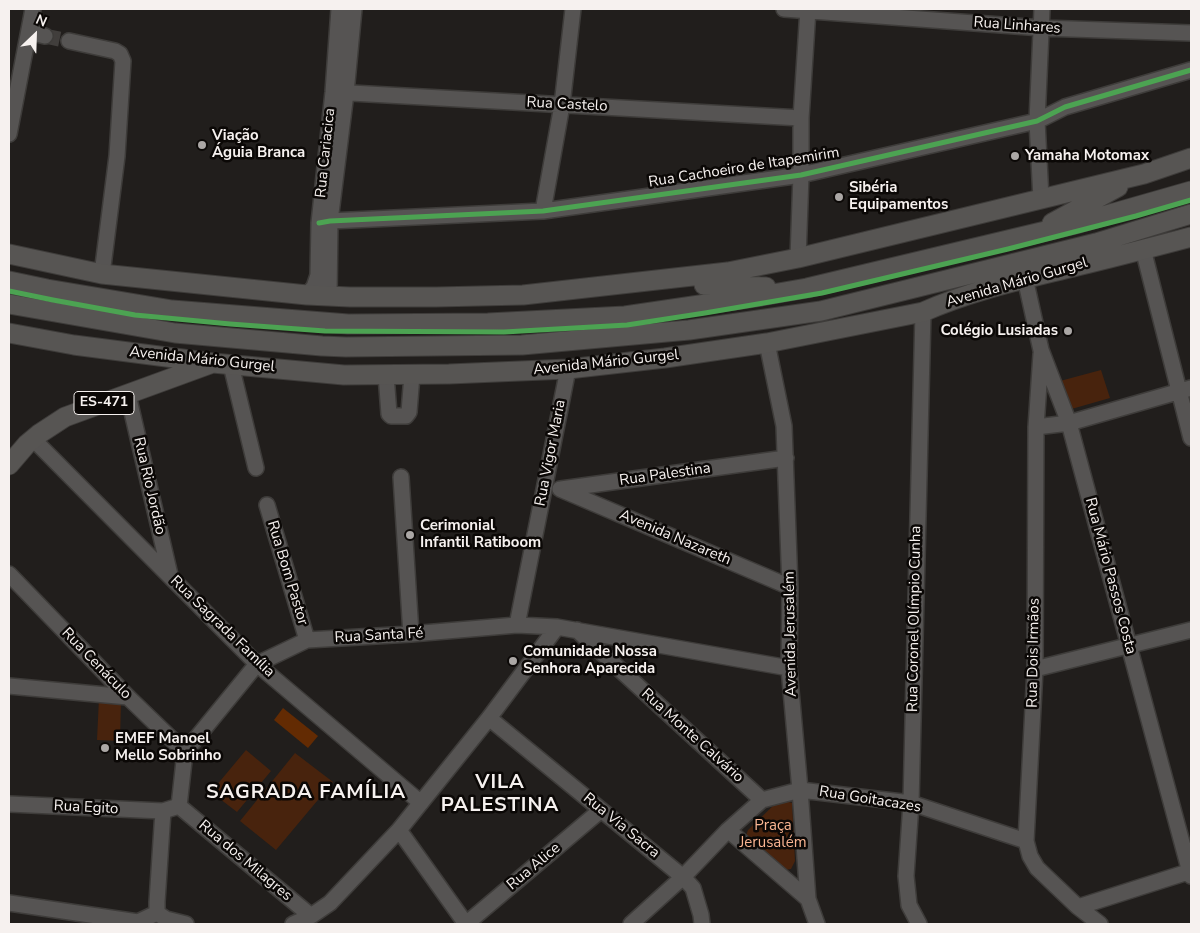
<!DOCTYPE html>
<meta charset="utf-8">
<style>
body{margin:0}
#map{position:relative;width:1200px;height:933px;overflow:hidden;background:#211e1c;font-family:"Nunito Sans",sans-serif}
canvas{display:block}
.frame{position:absolute;inset:0;border:10px solid #f6f1ef;pointer-events:none}
.north{position:absolute;left:10px;top:10px;width:50px;height:50px;-webkit-text-stroke:4px #0b0806;paint-order:stroke;rotate:24deg;font-size:14px;font-weight:700;line-height:20px;text-align:center;color:#f6f1ef}
.north::after{content:'';display:block;margin:auto;width:18px;height:22px;background:#f6f1ef;clip-path:polygon(50% 0,100% 100%,50% 72%,0 100%)}
</style>
<div id="map">
<canvas width="1200" height="933"></canvas>
<div class="frame"></div>
<div class="north">N</div>
</div>
<script>
const g = document.querySelector('canvas').getContext('2d');
g.lineJoin = 'round';
function fill(path, color) { g.fillStyle = color; g.fill(path, 'evenodd'); }
function stroke(path, color, width, dash) { g.strokeStyle = color; g.lineWidth = width; g.lineCap = dash ? 'butt' : 'round'; g.setLineDash(dash || []); g.stroke(path); }
function drawText(font, color, halo, rows, align = 'center') {
  g.font = font + ' "Nunito Sans",sans-serif'; g.lineWidth = 5; g.setLineDash([]); g.textBaseline = 'middle'; g.strokeStyle = halo; g.fillStyle = color; for (const [text, x, y, turn = 0] of rows) {
    g.save(); g.translate(x, y); g.rotate((+turn || 0) * Math.PI / 180); g.textAlign = isNaN(turn) ? turn : align; if (halo) g.strokeText(text, 0, 0); g.fillText(text, 0, 0); g.restore();
  }
}
fill(new Path2D(`
 M1101 370 1110 398 1068 410 1060 381Z
 M99 698 121 700 120 741 97 740Z
 M246 750 271 771 237 812 211 792Z
 M295 753 333 782 276 850 240 821Z
 M786 801 792 803 795 861 791 869 785 870 745 838 748 830 777 802Z`), '#48230d');
fill(new Path2D(`
 M283 708 318 736 308 748 274 720Z`), '#632b03');
stroke(new Path2D(`
 M45 36 69 41`), '#413e3c', 15, [15, 8]);
const minor = new Path2D(`
 M784 9 1042 28 1191 33
 M29 32 45 36
 M69 41 115 51 120 54 123 61 117 156 102 274
 M333 92 801 118
 M9 134 33 9
 M1041 199 1037 121 1042 9
 M543 211 562 105 573 9
 M319 223 330 221 543 211 801 175 1037 121 1065 107 1191 70
 M1143 249 1191 438
 M798 258 801 175V118L808 9
 M1025 278 1041 350 1069 423 1191 876
 M307 295 314 287 318 275 319 223 333 92 339 9
 M329 296 330 221 346 93 354 9
 M767 343 784 426 790 587 789 668 800 790 808 899 817 924
 M1041 354 1036 427 1035 669 1026 841 1030 856 1037 868 1078 907 1100 924
 M231 365 256 468
 M386 375 389 414 391 416H406L409 412 412 375
 M128 395 170 575
 M1036 427 1069 423 1191 388
 M33 439 257 664 421 803
 M401 477 411 634
 M560 489 790 587
 M561 489 786 458
 M267 505 307 640
 M9 574 128 697 185 752
 M517 625 568 369
 M577 630 762 800
 M1035 669 1191 630
 M9 686 128 697
 M489 718 683 877 693 888 701 915 702 924
 M9 804 163 811
 M179 806 311 916
 M399 830 466 924
 M728 830 808 899
 M9 903 138 922 157 913 166 919 186 924
 M1078 907 1191 871
 M157 913V902L163 811 179 806 185 752 257 664 307 640 411 634 517 625 557 627 789 668
 M293 924 311 916 330 903 399 830 489 718 557 627
 M466 924 601 810
 M631 924 683 877 728 830 762 800 800 790 911 803 1026 841
 M919 924 909 905 906 876 911 803 923 312`);
const major = new Path2D(`
 M1052 223 1118 187
 M9 254 102 274 307 295 350 297H436L523 295 728 272 798 258 1041 199 1144 174 1191 158
 M9 281 47 289 172 310 348 324 488 323 625 316 761 296 807 288 1079 223 1191 191
 M704 285 766 287
 M9 304 175 333 322 346 346 347 522 345 689 330 821 311 1096 243 1191 214
 M9 333 74 345 213 363 344 375 449 374 568 369 665 358 767 343 923 312C972 290 1025 279 1077 266 1115 257 1153 247 1191 237
 M9 465 27 444 39 434 65 417 210 364`);
stroke(minor, '#3e3c3a', 18);
stroke(major, '#3e3c3a', 21);
stroke(minor, '#565453', 15);
stroke(major, '#575553', 19);
stroke(new Path2D(`
 M319 223 330 221 543 211 801 175 1037 121 1065 107 1191 70
 M9 291 53 300 135 315 230 324 325 331 504 332 627 325 705 313 822 293 1008 249 1136 216 1191 200`), '#4ca352', 5);
for (const [x, y, r, color] of [
 [202,145,5,"#aba7a5"],
 [1015,156,5,"#aba7a5"],
 [839,197,5,"#aba7a5"],
 [1068,331,5,"#aba7a5"],
 [410,535,5,"#aba7a5"],
 [513,661,5,"#aba7a5"],
 [105,748,5,"#aba7a5"]
]) { const dot = new Path2D(); dot.arc(x, y, r, 0, 2 * Math.PI); g.fillStyle = color; g.fill(dot); stroke(dot, '#0b0806', 2); }
for (const [x, y, w] of [
 [104,403,60]
]) { const box = new Path2D(); box.roundRect(x - w / 2, y - 11.5, w, 23, 4); g.fillStyle = '#0b0806'; g.fill(box); stroke(box, '#f6f1ef', 1); }
drawText('bold 14px', '#f6f1ef', null, [
 ["ES-471",104,403]
]);
drawText('15px', '#f6f1ef', '#0b0806', [
 ["Rua Linhares",1017,26,4],
 ["Rua Castelo",567,105,3],
 ["Rua Cariacica",326,153,-84],
 ["Rua Cachoeiro de Itapemirim",744,168,-9],
 ["Avenida Mário Gurgel",1017,283,-16],
 ["Avenida Mário Gurgel",202,360,6],
 ["Avenida Mário Gurgel",606,363,-6],
 ["Rua Vigor Maria",551,453,-79],
 ["Rua Palestina",665,475,-8],
 ["Rua Rio Jordão",149,486,77],
 ["Avenida Nazareth",675,538,23],
 ["Rua Bom Pastor",287,573,73],
 ["Rua Mário Passos Costa",1110,576,75],
 ["Rua Coronel Olímpio Cunha",915,619,-89],
 ["Rua Sagrada Família",222,627,44],
 ["Avenida Jerusalém",791,634,-91],
 ["Rua Santa Fé",379,636,-3],
 ["Rua Dois Irmãos",1034,653,-89],
 ["Rua Cenáculo",96,664,46],
 ["Rua Monte Calvário",692,736,42],
 ["Rua Goitacazes",870,800,9],
 ["Rua Egito",86,808,3],
 ["Rua Via Sacra",621,826,39],
 ["Rua dos Milagres",245,861,40],
 ["Rua Alice",534,867,-40]
]);
drawText('bold 15px', '#f6f1ef', '#0b0806', [
 ["Viação",212,136],
 ["Águia Branca",212,153],
 ["Yamaha Motomax",1025,156],
 ["Sibéria",849,188],
 ["Equipamentos",849,205],
 ["Colégio Lusiadas",1058,331,"right"],
 ["Cerimonial",420,526],
 ["Infantil Ratiboom",420,543],
 ["Comunidade Nossa",523,652],
 ["Senhora Aparecida",523,669],
 ["EMEF Manoel",115,739],
 ["Mello Sobrinho",115,756]
], 'left');
drawText('15px', '#f9b491', '#0b0806', [
 ["Praça",773,826],
 ["Jerusalém",773,843]
]);
g.letterSpacing = '1px';
drawText('bold 20px', '#f6f1ef', '#0b0806', [
 ["VILA",500,783],
 ["PALESTINA",500,806],
 ["SAGRADA FAMÍLIA",306,793]
]);
g.letterSpacing = '0px';
</script>
